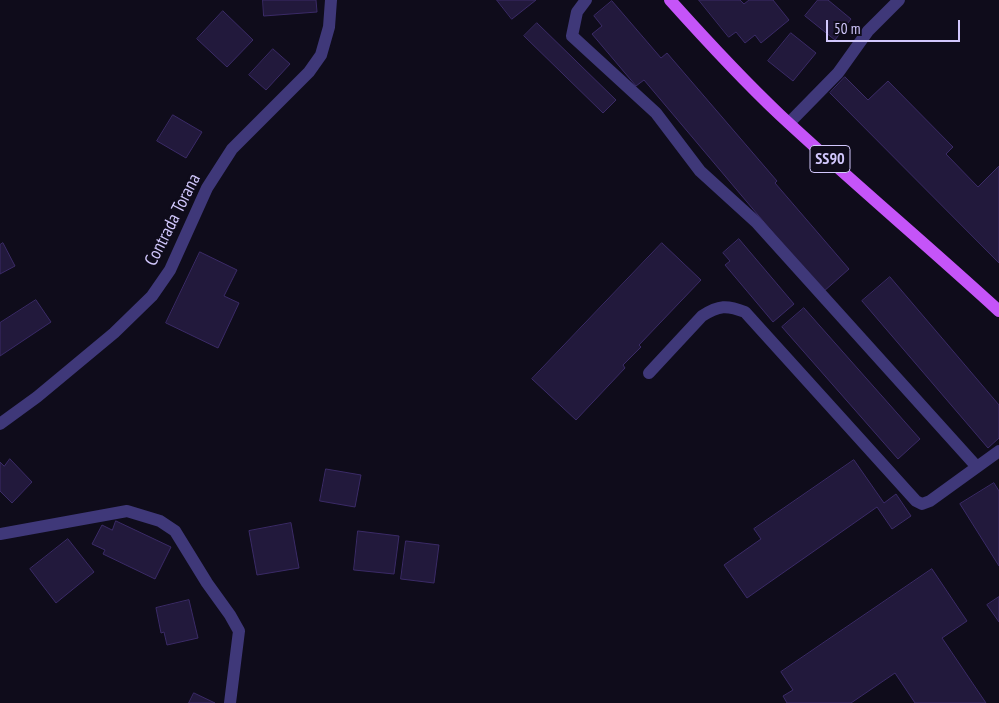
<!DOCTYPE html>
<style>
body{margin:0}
#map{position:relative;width:999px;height:703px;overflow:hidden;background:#0f0c1b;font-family:"PT Sans Narrow",sans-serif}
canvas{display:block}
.scale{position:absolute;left:826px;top:20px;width:134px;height:22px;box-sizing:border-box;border:2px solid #d2c8fd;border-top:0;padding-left:6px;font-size:15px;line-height:18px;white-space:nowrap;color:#d2c8fd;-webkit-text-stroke:4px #0f0c1b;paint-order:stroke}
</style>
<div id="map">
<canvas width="999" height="703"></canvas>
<div class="scale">50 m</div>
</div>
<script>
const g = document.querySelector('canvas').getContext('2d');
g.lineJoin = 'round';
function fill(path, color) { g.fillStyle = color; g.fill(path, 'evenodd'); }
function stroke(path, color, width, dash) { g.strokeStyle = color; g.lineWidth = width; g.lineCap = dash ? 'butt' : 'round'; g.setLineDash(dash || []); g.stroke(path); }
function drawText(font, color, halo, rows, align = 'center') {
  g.font = font + ' "PT Sans Narrow",sans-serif'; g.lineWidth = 5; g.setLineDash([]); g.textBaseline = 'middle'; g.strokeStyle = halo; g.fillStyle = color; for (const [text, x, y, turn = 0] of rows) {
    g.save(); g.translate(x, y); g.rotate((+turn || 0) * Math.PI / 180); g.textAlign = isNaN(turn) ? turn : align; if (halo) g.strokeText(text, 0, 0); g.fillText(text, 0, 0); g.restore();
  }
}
const building = new Path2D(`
 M263 0H316L317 12 264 16Z
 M497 0H536L512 19Z
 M699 0H740L744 4 749 0H773L789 20 761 43 755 35 745 43 736 32 729 37Z
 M818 0H828L851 19 835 40 805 16Z
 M612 1 661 58 667 53 777 181 775 183 849 269 823 292 644 80 636 86 592 34 602 26 594 16Z
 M223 11 253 40 227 67 197 39Z
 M537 23 616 100 603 113 524 36Z
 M791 33 816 53 793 81 768 61Z
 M273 49 290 64 266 90 249 75Z
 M845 77 868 100 888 81 953 147 946 154 978 187 999 166V263L830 93Z
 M173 115 202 132 186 158 157 141Z
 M739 239 794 304 773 322 725 265 730 261 723 253Z
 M3 243 15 266 0 274V245Z
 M662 243 701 280 639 345 641 347 623 365 625 368 576 420 532 379Z
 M200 252 237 270 224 296 239 303 218 348 166 323Z
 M890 277 999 405V438L988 448 862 301Z
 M36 300 51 322 0 356V323Z
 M804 308 920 439 898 459 782 327Z
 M10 459 32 482 12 503 0 491V462L4 466Z
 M854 460 884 503 896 494 911 516 892 529 877 507 747 598 724 565 761 539 754 529Z
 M326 469 361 475 355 507 320 501Z
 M994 483 999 491V566L960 504Z
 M116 521 171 547 155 579 103 554 105 550 92 544 102 525 112 530Z
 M291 523 299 568 257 575 249 531Z
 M358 531 399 536 394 574 354 570Z
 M68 539 94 572 56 603 30 569Z
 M406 541 439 545 434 583 401 579Z
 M932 569 967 621 942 638 986 703H915L895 673 851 703H787L783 696 793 690 781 672Z
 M999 597V622L987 605Z
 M189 600 198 638 167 645 164 632 161 633 156 608Z
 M194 693 215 703H189Z`);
fill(building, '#22193c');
stroke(building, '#3b2b67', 1);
stroke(new Path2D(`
 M586 0 577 12 572 36 656 113 700 171 756 222 977 467
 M789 123 838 73 868 31 899 0
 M649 373 702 316C719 305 727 305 745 312L916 501 922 504 930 501 999 451
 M0 424 37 397 114 333 152 296 170 270 207 188 232 149 309 72 321 55 329 27 331 0
 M0 534 127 511 160 521 175 531 207 583 230 615 239 631 230 703`), '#3f3879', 12);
stroke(new Path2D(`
 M670 0C705 39 742 79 780 115 852 182 927 245 999 311`), '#c554f8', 12);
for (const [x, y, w] of [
 [830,159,40]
]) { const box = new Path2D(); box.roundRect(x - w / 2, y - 13.5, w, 27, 4); g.fillStyle = '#0f0c1b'; g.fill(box); stroke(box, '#d2c8fd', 1); }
drawText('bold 16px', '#d2c8fd', null, [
 ["SS90",830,159]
]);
drawText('18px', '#d2c8fd', '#0f0c1b', [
 ["Contrada Torana",173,220,-63]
]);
</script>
